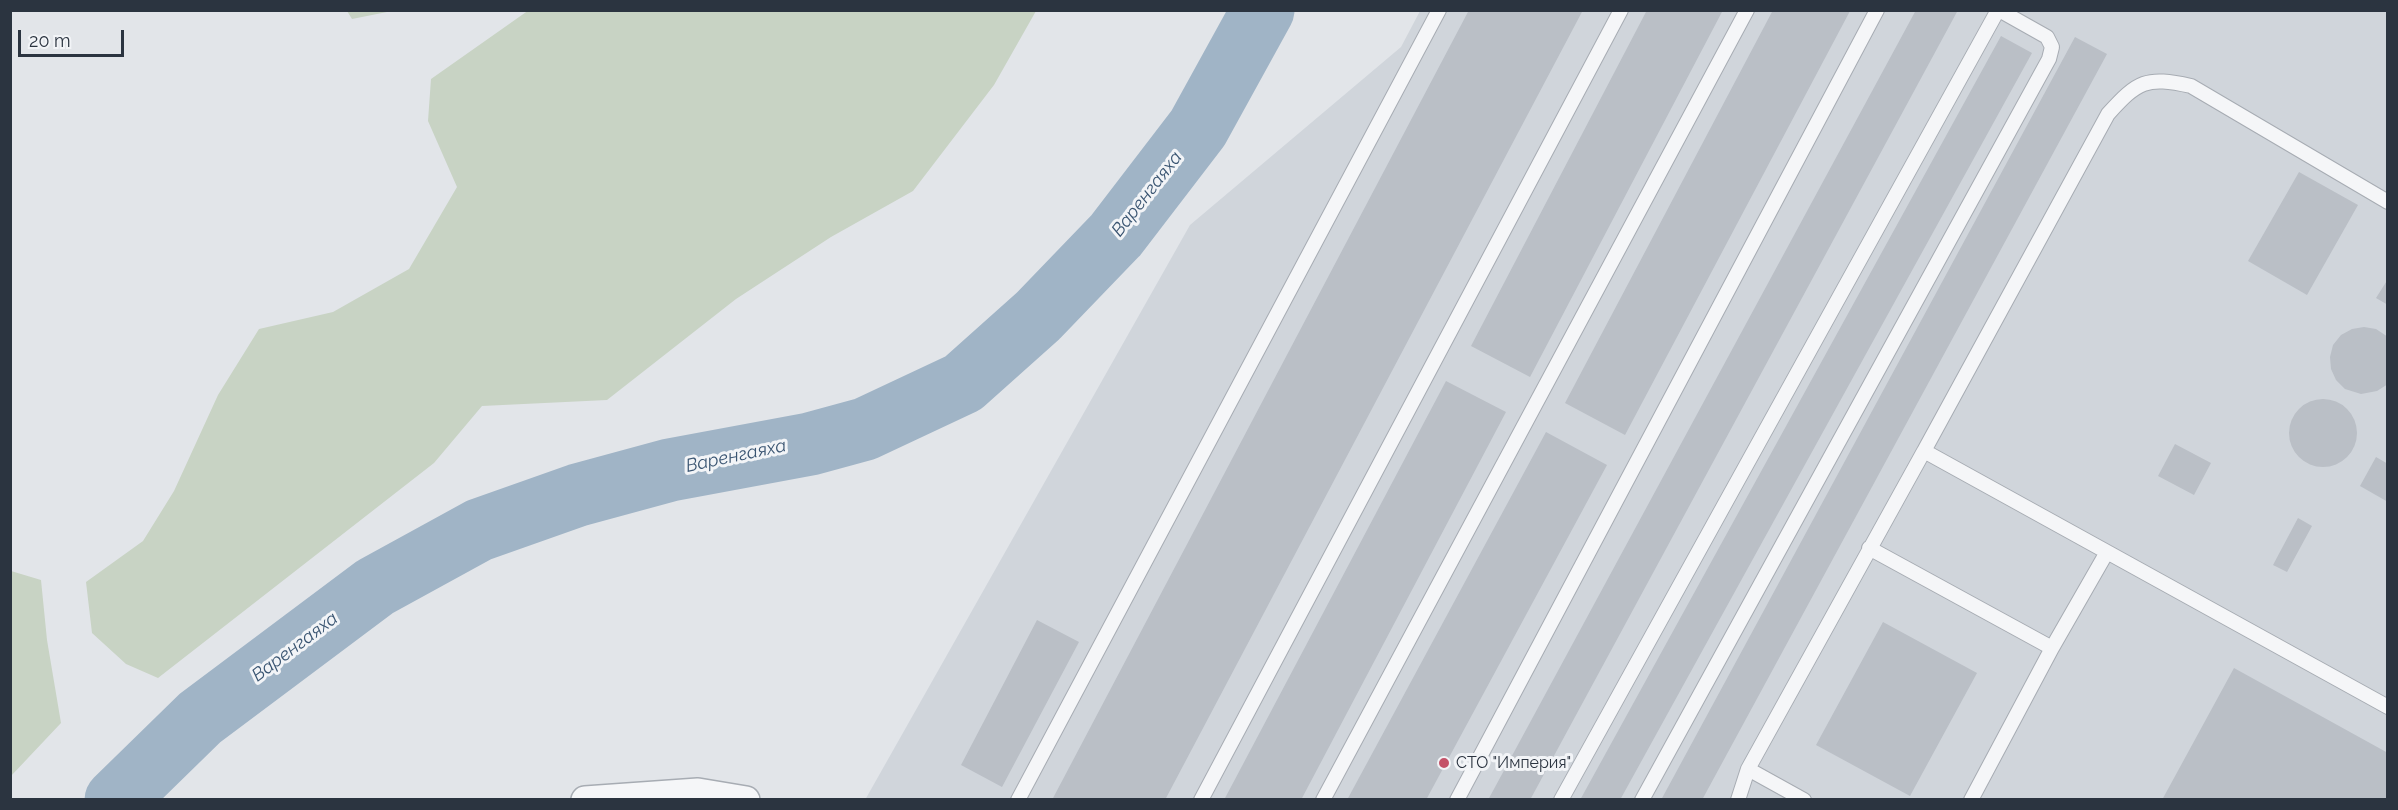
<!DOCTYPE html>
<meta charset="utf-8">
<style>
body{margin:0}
#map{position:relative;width:2398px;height:810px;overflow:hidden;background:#e2e5e9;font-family:Raleway,sans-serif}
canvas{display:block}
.frame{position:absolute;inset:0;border:12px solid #2b3440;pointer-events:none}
.scale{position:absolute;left:18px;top:30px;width:106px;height:27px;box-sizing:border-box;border:3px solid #2b3440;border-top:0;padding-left:8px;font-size:18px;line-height:21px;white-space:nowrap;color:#2b3440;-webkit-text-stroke:4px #f2f4f7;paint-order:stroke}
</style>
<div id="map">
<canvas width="2398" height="810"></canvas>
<div class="frame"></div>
<div class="scale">20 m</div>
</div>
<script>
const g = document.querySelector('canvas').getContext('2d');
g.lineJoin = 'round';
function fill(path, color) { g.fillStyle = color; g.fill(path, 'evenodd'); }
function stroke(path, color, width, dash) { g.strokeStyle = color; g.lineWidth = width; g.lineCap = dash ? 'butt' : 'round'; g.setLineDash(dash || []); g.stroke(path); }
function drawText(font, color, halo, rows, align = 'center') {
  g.font = font + ' Raleway,sans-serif'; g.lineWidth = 6; g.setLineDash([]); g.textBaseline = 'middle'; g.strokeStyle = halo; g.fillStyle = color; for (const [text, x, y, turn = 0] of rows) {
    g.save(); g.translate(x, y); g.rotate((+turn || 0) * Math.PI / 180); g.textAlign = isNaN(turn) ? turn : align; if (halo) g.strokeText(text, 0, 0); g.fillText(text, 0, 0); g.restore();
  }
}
fill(new Path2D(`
 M1420 11H2387V799L865 800 1190 225 1401 47Z`), '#d0d5db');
fill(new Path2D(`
 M529 10 1036 11 994 85 913 191 831 237 736 299 607 400 482 406 434 463 158 678 126 664 92 633 86 582 143 541 174 491 218 395 259 329 333 312 409 269 457 187 428 121 431 79Z
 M347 11H392L352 19Z
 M11 571 41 580 47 640 61 723 11 776Z`), '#c8d3c4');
stroke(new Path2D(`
 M116 800 200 718 375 587 479 530 578 495 670 470 810 444 865 429 963 383 1038 316 1116 235 1198 128 1263 10`), '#a0b4c6', 63);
fill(new Path2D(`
 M1469 10H1583L1165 800H1052Z
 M1647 10H1723L1530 377 1471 346Z
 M1773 10 1850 11 1625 435 1565 403Z
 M1916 10H1958L1530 800H1488Z
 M2001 36 2032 53 1620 800H1580Z
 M2075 37 2107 54 1702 800H1661Z
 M2299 172 2358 205 2307 295 2248 261Z
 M2388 279V305L2376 298Z
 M2364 327 2376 329 2388 337V384L2377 391 2361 394 2345 389 2336 380 2331 369 2330 357 2333 345 2341 335 2352 329Z
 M1446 381 1506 412 1301 800H1224Z
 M2289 433a34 34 0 1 1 68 0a34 34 0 1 1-68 0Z
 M1546 432 1607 465 1426 800H1347Z
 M2175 444 2211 463 2194 495 2158 476Z
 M2376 457 2388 464V502L2360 486Z
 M2298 518 2312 526 2287 572 2273 565Z
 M1037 620 1079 642 1002 787 961 765Z
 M1883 622 1977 673 1910 796 1816 745Z
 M2234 668 2388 753V800H2162Z`), '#babfc6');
const service = new Path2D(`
 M1924 451 2108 114C2138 81 2146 76 2191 86L2388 202
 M1869 548 2052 648 1971 800
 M2052 648 2107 552
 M1748 769 1804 800
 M1018 800 1439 10
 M1201 800 1621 10
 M1323 800 1747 10
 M1457 800 1877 10
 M1561 800 1998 10
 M1642 800 2049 59 2052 47 2047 37 1999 10
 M1738 800 1748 769 1924 451 2388 707`);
const minor = new Path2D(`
 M585 800 698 792 746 800`);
stroke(service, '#a7acb3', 16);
stroke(minor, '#a7acb3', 30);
stroke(service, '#f5f6f8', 14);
stroke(minor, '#f5f6f8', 27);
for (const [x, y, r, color] of [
 [1444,763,6,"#c45268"]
]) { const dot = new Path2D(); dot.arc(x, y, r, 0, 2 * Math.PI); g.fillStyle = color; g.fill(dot); stroke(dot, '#f2f4f7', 2); }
drawText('16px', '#2b3440', '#f2f4f7', [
 ["СТО \"Империя\"",1456,763]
], 'left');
drawText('italic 18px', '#395471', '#f2f4f7', [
 ["Варенгаяха",1147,194,-52],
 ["Варенгаяха",736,456,-12],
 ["Варенгаяха",295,647,-37]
]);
</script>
